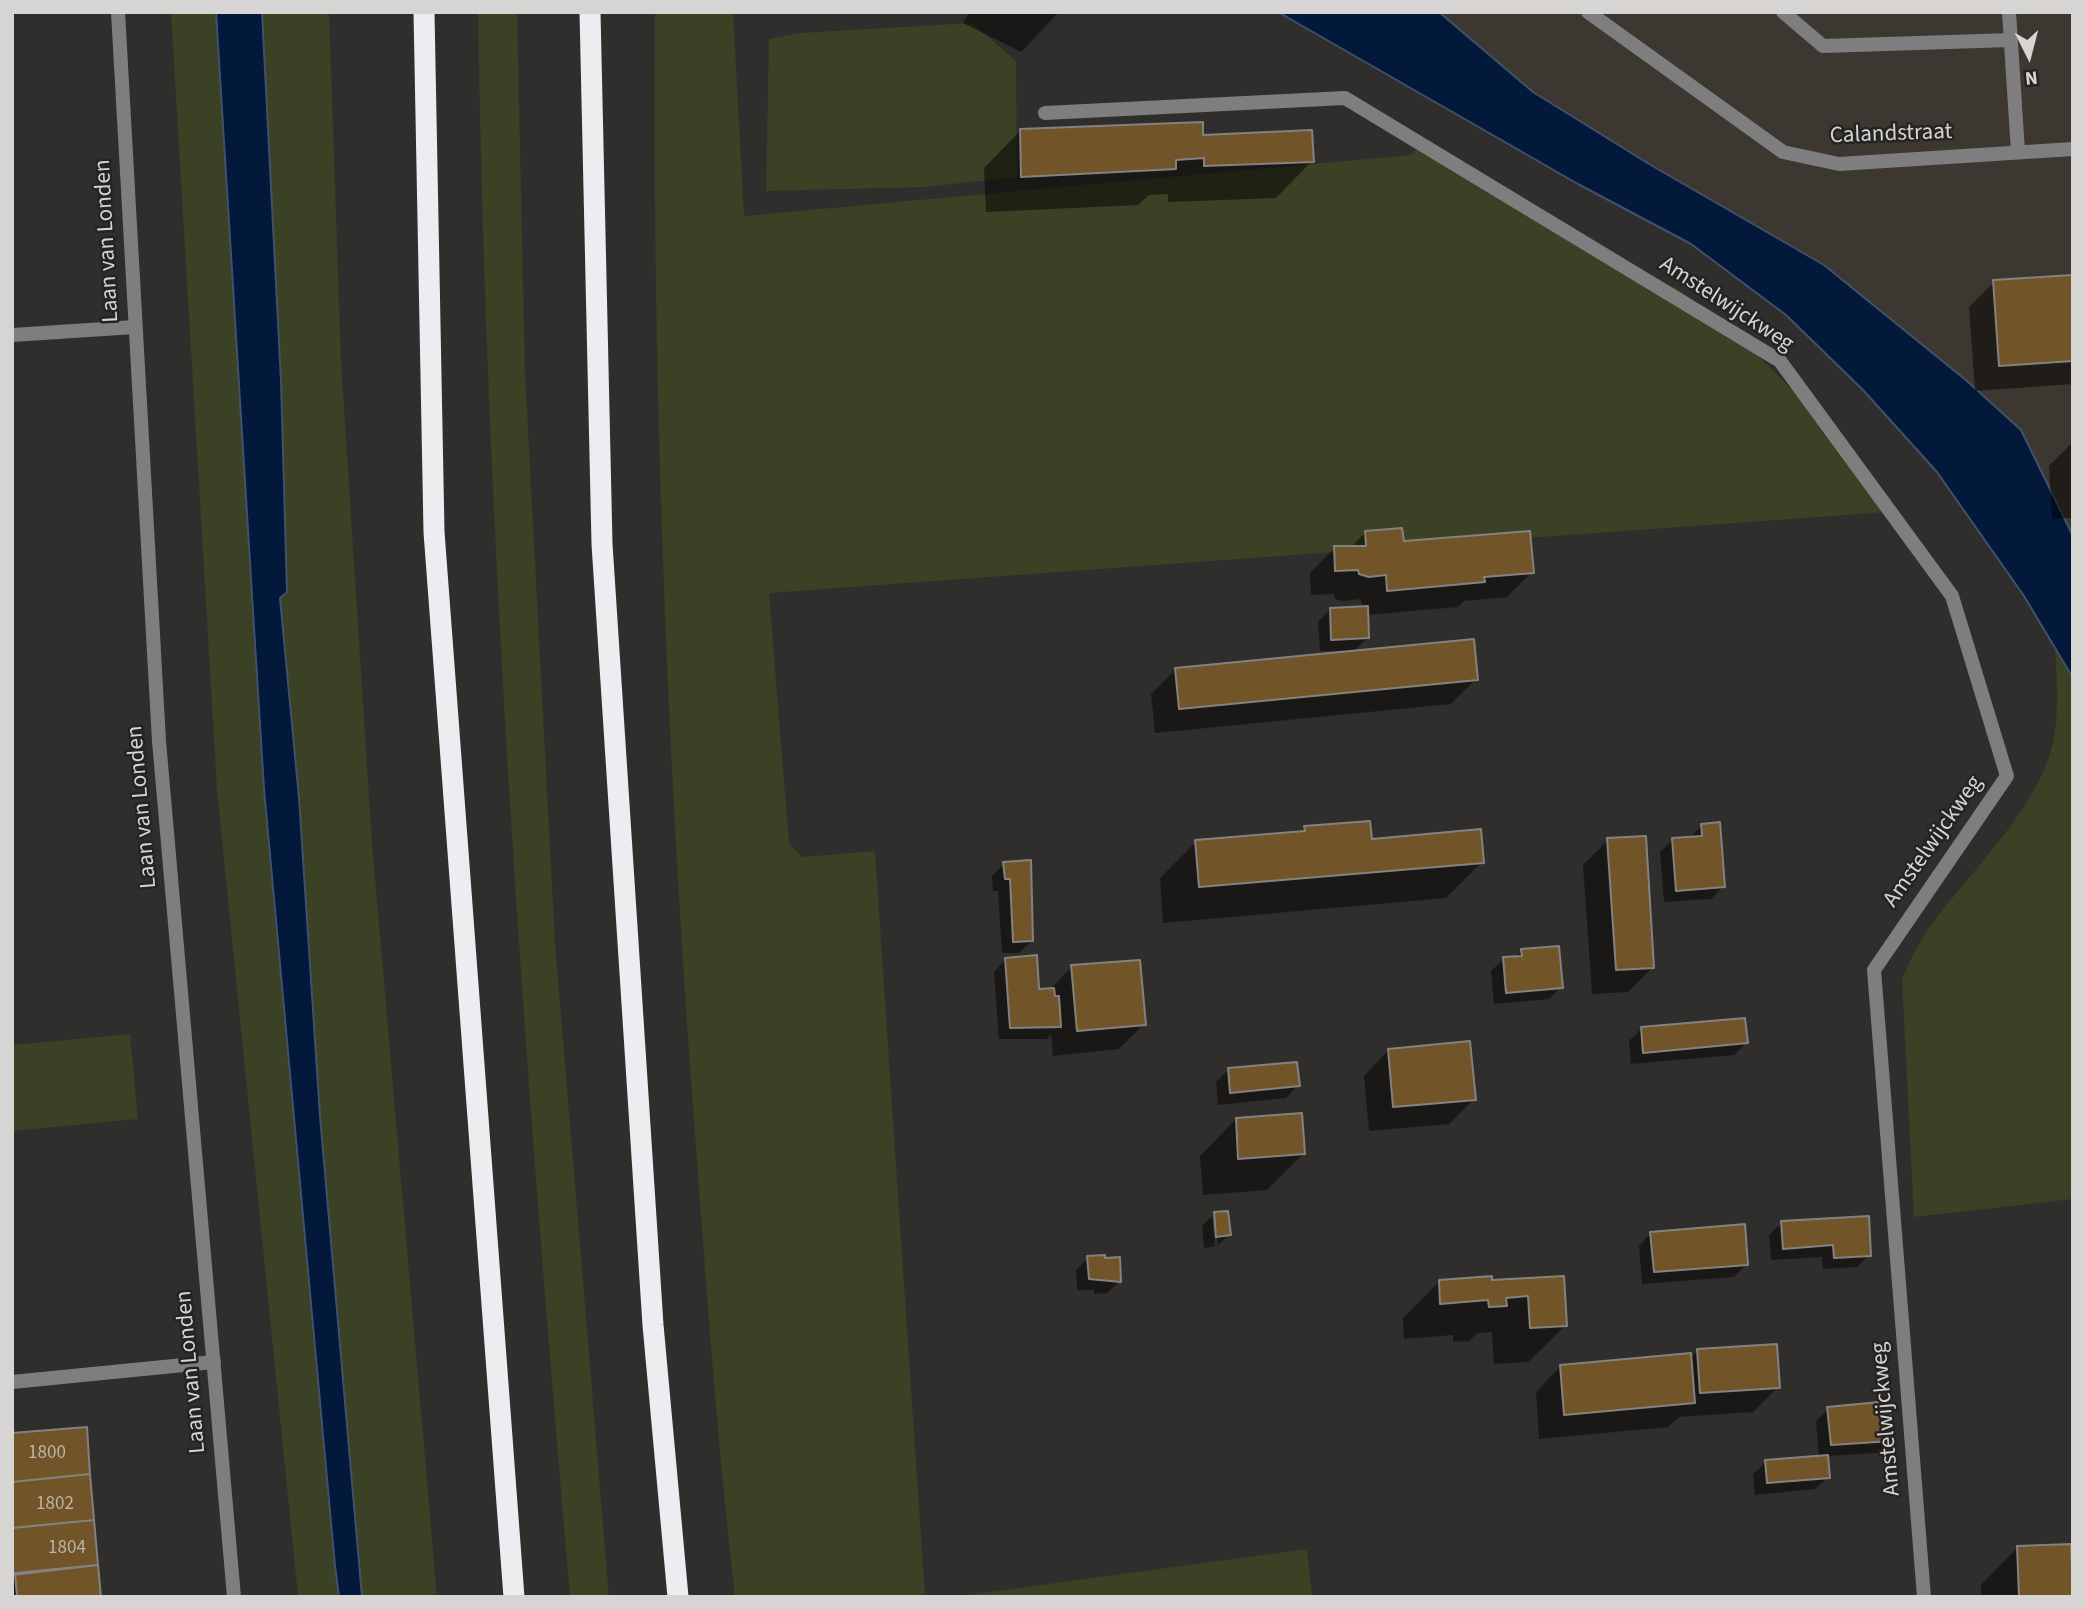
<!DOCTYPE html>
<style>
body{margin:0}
#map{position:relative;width:2085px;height:1609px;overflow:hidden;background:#302e2c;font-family:"Source Sans 3",sans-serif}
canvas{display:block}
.frame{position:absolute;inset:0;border:14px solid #d6d5d3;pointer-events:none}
.north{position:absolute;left:1994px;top:21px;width:70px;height:70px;-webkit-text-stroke:5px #262422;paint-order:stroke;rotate:174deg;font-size:19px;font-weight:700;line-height:28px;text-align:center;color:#d6d5d3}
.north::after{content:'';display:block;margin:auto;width:24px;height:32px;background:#d6d5d3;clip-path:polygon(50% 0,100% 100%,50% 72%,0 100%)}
</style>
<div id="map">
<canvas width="2085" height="1609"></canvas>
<div class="frame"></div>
<div class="north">N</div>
</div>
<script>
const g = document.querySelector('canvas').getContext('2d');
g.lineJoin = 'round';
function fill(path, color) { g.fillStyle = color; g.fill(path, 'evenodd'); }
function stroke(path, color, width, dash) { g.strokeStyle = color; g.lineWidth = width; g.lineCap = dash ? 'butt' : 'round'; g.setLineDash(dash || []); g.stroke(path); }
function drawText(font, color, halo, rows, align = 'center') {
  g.font = font + ' "Source Sans 3",sans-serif'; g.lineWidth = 5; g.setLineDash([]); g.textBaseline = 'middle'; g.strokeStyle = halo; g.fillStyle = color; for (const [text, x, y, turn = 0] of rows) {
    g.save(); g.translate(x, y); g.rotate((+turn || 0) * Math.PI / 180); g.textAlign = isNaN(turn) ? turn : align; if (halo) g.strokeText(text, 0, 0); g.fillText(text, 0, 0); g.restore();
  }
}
fill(new Path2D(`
 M1364 12H2073V644L1835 306Z`), '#3c3730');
fill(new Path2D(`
 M171 12H216L264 789 339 1597H298L217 789Z
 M262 12H329L341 361 372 843 437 1597H362L320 1116 299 798 280 597 287 592 281 381Z
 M478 12H517L525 373 555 943 609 1597H570C525 1069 486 542 478 12Z
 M655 12H733L744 216 1412 155 1416 149 1677 289 1730 327 1795 393 1887 512 769 593 789 843 802 857 875 851 925 1597H735C715 1425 704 1253 691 1080 666 724 652 369 655 12Z
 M972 23 1016 61 1017 177 924 187 766 191 769 39 800 33Z
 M2055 649 2073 678V1199L1914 1217 1902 978C1908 967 1912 955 1919 944 1957 882 2031 821 2051 750 2060 716 2057 683 2055 649Z
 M130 1034 138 1119 12 1131V1045Z
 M1307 1549 1312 1597H952Z`), '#3a4125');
const water = new Path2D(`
 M216 12H262L281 381 287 592 280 598 299 798 320 1116 362 1597H339L335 1566 264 789Z
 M1278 12H1439L1533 92 1649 164 1824 265 1967 381 2021 430 2073 536V678L2024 596 1937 472 1863 390 1786 315 1691 244 1578 184Z`);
fill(water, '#02193b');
stroke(water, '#425169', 2);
fill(new Path2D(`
 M969 12H1059L1021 52 963 23Z
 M1020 131 1201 137 1312 161 1276 198 1168 202V194L1149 195 1138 205 986 212 984 168Z
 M2073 277V384L1975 391 1969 307 1994 282Z
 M2073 442V518L2052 519 2049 466Z
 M1366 532 1402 543 1532 572 1507 597 1464 601 1458 607 1366 615 1368 637 1354 651H1320L1318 622 1330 609 1362 608 1361 599 1343 601 1335 599 1334 594 1311 595 1310 573 1335 548H1350Z
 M1176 669 1476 679 1451 704 1155 733 1151 694Z
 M1702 825 1723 887 1711 899 1664 902 1660 852 1673 840 1690 838Z
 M1305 828 1370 840 1482 862 1446 898 1163 923 1160 878 1196 842 1299 834Z
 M1608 840 1653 967 1628 992 1592 994 1583 865Z
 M1029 862 1032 941 1019 953H1002L998 891H993L992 876 1004 864Z
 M1522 951 1561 987 1549 999 1494 1004 1491 971 1504 959 1515 958Z
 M1006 959 1037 991 1049 990 1072 967 1144 1024 1119 1049 1053 1056 1051 1034 1047 1039H999L994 972Z
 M1641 1029 1746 1043 1734 1055 1631 1064 1629 1041Z
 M1388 1051 1474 1099 1449 1124 1369 1131 1364 1076Z
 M1228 1070 1298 1085 1286 1098 1218 1105 1216 1082Z
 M1236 1119 1303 1154 1267 1190 1203 1195 1200 1156Z
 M1227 1213 1229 1235 1218 1245 1216 1215 1213 1216Z
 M1212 1216 1215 1246H1218L1204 1248 1202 1226Z
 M1782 1223 1869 1255 1857 1267 1823 1269 1822 1257 1771 1260 1769 1235Z
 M1651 1233 1747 1264 1734 1277 1642 1284 1639 1246Z
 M1088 1258 1120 1281 1107 1293 1094 1294V1290H1077L1076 1270Z
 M1562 1277 1565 1326 1528 1362 1494 1364 1492 1332 1477 1333 1469 1341 1453 1342V1335L1404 1339 1403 1318 1439 1282Z
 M1697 1351 1778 1387 1753 1412 1679 1417 1668 1427 1539 1439 1536 1392 1560 1367 1690 1359Z
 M1828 1409 1891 1441 1878 1453 1826 1456 1828 1477 1815 1489 1755 1495 1753 1474 1766 1462 1819 1458 1816 1421Z
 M12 1435 100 1597H12Z
 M2017 1548 2071 1597H1981V1585Z`), '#0007');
const building = new Path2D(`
 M1203 122V135L1312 130 1314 162 1204 166V158L1176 160V169L1021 177 1020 129Z
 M2073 275V361L1999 366 1993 280Z
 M1402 528 1404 541 1530 531 1534 573 1484 577 1485 582 1387 591 1386 575 1369 577 1359 574 1358 570 1335 571 1334 546H1366L1365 531Z
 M1368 606 1369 638 1331 640 1330 608Z
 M1474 639 1478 680 1179 709 1175 668Z
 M1370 821 1372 839 1481 829 1484 863 1199 887 1195 840 1305 831 1304 826Z
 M1720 822 1725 887 1676 891 1672 838 1702 836 1701 824Z
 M1646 836 1654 968 1616 970 1607 838Z
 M1031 860 1033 941 1013 942 1010 879H1005L1003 862Z
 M1559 946 1563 988 1506 993 1503 957 1522 956 1521 949Z
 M1037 955 1039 989 1054 988 1055 996H1059L1061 1027 1010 1028 1005 958Z
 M1140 960 1146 1025 1077 1031 1071 965Z
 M1745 1018 1748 1043 1643 1053 1641 1027Z
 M1470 1041 1476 1100 1393 1107 1388 1049Z
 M1297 1062 1300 1086 1230 1093 1228 1068Z
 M1302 1113 1305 1154 1238 1159 1236 1118Z
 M1228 1211 1231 1235 1216 1237 1214 1212Z
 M1869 1216 1871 1256 1834 1258 1833 1245 1783 1249 1781 1221Z
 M1745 1224 1748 1265 1654 1272 1650 1232Z
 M1105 1255V1258L1120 1257 1121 1282 1089 1279 1087 1256Z
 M1492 1276V1280L1564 1276 1567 1326 1530 1328 1528 1296 1506 1298 1507 1306 1489 1307 1488 1300 1440 1304 1439 1280Z
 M1777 1344 1780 1388 1700 1393 1697 1349Z
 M1691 1353 1695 1403 1564 1415 1560 1365Z
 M1890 1401 1892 1441 1831 1445 1827 1407Z
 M87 1427 90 1474 12 1482V1433Z
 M1828 1455 1830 1478 1767 1483 1765 1460Z
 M90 1474 94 1520 12 1528V1482Z
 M94 1520 98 1565 12 1575V1528Z
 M2071 1544 2073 1597H2019L2017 1546Z
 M98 1565 101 1597H17L15 1573Z`);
fill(building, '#715428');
stroke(building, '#848280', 2);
stroke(new Path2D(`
 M1783 12 1823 46 2011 40
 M2009 12 2018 152
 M1045 113 1345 98 1780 361 1952 596 2007 776 1874 970 1924 1597`), '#7e7e7f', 14);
stroke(new Path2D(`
 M1588 12 1783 152 1839 164 2073 149
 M12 335 135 327
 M12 1382 214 1362`), '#7e7e7f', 14);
stroke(new Path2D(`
 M118 12 159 741 234 1597`), '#7e7e7f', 14);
stroke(new Path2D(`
 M424 12 434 532 514 1597
 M590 12 602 544 653 1325 678 1597`), '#ecedf1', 21);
drawText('19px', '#bdb5a8', null, [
 ["1800",47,1454],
 ["1802",55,1505],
 ["1804",67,1549]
]);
drawText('23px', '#d6d5d3', '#262422', [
 ["Calandstraat",1891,135,-2],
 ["Laan van Londen",108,241,-93],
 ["Amstelwijckweg",1726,305,33],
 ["Laan van Londen",143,807,-95],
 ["Amstelwijckweg",1934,842,-55],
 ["Laan van Londen",192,1372,-95],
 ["Amstelwijckweg",1887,1419,-95]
]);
</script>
